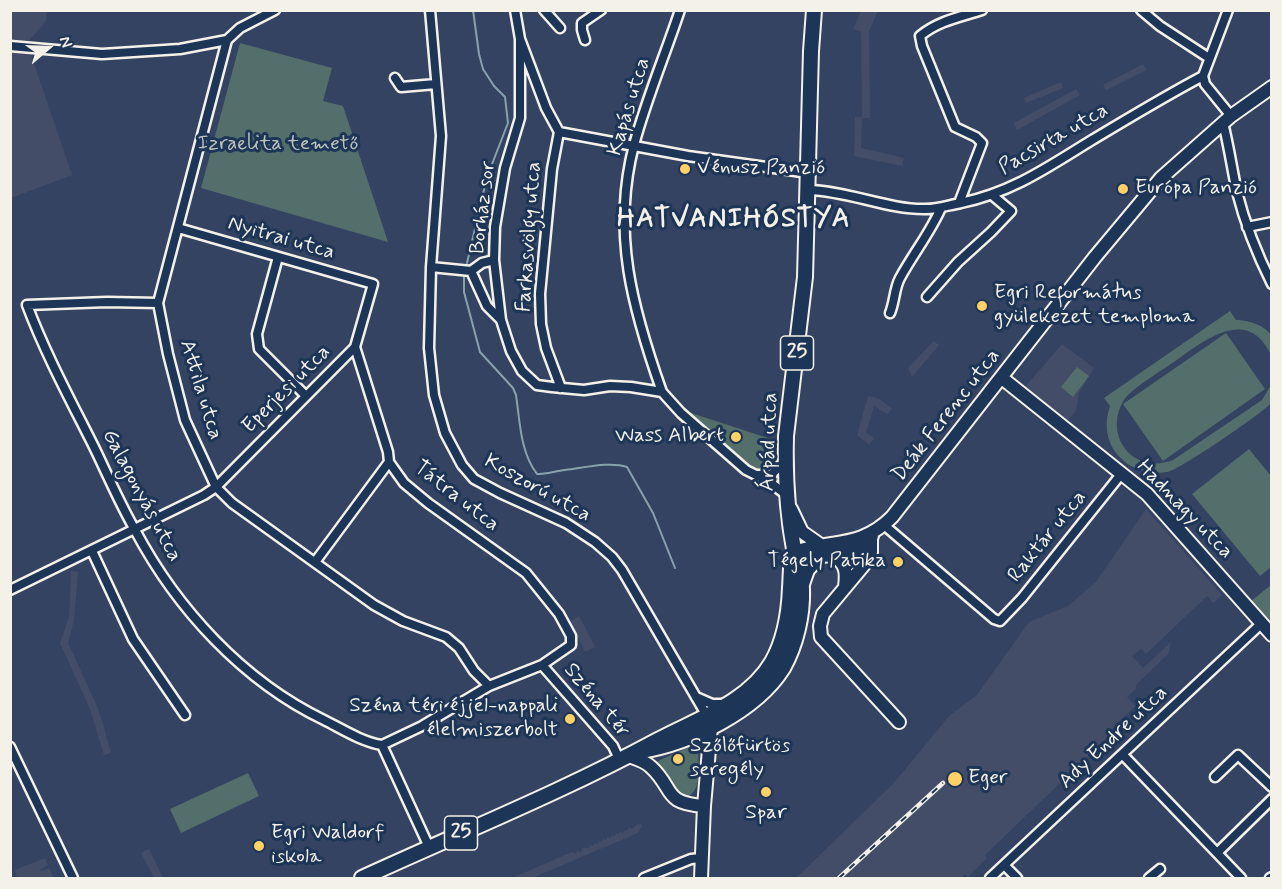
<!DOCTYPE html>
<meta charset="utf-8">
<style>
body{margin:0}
#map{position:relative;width:1282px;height:889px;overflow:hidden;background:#344361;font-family:Mynerve,sans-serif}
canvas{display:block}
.frame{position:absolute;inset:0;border:12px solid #f4f1e8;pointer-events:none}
.north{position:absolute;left:18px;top:18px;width:60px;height:60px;-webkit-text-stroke:4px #1d3557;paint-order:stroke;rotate:71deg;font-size:16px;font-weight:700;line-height:24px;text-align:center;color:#f4f1e8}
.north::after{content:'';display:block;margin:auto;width:21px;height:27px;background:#f4f1e8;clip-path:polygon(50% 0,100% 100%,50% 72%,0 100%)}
</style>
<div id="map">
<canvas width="1282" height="889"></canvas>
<div class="frame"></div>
<div class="north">N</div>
</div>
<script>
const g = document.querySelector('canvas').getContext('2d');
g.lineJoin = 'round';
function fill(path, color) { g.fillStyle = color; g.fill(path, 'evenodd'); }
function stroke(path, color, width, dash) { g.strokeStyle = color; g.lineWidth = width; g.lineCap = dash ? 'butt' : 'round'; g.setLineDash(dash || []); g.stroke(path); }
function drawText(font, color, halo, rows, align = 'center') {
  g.font = font + ' Mynerve,sans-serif'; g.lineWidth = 6; g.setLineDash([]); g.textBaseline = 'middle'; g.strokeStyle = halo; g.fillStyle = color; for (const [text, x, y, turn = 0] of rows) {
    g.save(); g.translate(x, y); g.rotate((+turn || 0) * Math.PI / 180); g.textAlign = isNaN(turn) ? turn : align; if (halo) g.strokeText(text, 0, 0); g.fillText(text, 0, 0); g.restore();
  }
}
fill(new Path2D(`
 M11 11H47L46 21 27 43 72 175 11 198Z
 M861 11H878L869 31 870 118H862L861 148 904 158 902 166 854 156 855 117H862L861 32 853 29Z
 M1143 64 1146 70 1106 90 1103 85Z
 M1061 82 1063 88 1026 103 1024 98Z
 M1076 89 1080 95 1017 130 1014 123Z
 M934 341 939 345 912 377 908 368Z
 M1062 344 1094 368 1079 393 1076 411 1067 422 1025 387Z
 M868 396 880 399 892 409 887 414 874 406 866 433 874 438 869 445 857 435Z
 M1146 509 1222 595 1213 603 1207 596 1146 654 1141 649 1132 656 1143 668 1171 642 1168 654 1136 685V689L1127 697 1135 706 1109 732 1108 737 985 855 987 858 968 877 965 874 961 878H796L894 783 949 716 977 695 1029 622 1068 606 1096 582Z
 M71 571 78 572 74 620 68 643 97 706 103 724 111 753 104 755 90 709 60 643 69 617Z
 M579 616 595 647 585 652 570 621Z
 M638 824 642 825 638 833 532 878H512L572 852 576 854 577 851 581 852 582 848H589L590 845 593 846 595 843 598 844 599 841 602 842 603 839 606 840 608 837 611 838 612 835 615 836 616 833 619 834 620 832 623 833 625 830 627 831 629 827 632 829Z
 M149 849 163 878H154L141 853Z
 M45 858 48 865 40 870 41 871 49 868 54 878H17L15 870Z`), '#444d68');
fill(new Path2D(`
 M240 43 332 68 323 101 343 106 388 242 201 188Z
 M1230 311 1236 320C1247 320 1265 325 1271 335 1273 340 1272 349 1271 355 1247 303 1201 343 1171 364 1156 374 1139 384 1126 397 1101 432 1131 476 1173 460L1262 400 1271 385 1270 404C1261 414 1178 471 1167 472 1148 475 1129 469 1117 454 1106 441 1104 423 1110 406L1104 398Z
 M1226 333 1265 389 1163 461 1123 404Z
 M1077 367 1089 376 1073 397 1061 387Z
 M682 410 774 440 767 472H755L745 466Z
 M1249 449 1271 476V567L1260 576 1192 494Z
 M1271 585V626L1251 601Z
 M691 746 698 749C698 767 704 795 681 799L655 764 656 762Z
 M248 773 259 796 181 833 170 809Z`), '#536e6b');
stroke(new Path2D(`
 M467 263 487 177 508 123 505 97 494 86 483 69 479 54 473 10
 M464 277V292L480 352 513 388 516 395C520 421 520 452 537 474 547 474 555 471 565 470 584 468 609 461 627 467L653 513 675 568`), '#88a2ac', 2);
const street = new Path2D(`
 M430 10 441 136 431 267 429 348 434 395 445 433 462 465 474 479 500 493 566 523 595 542 612 557 622 570 707 716
 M515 10 520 39 546 108 559 132 552 169 540 294 541 324 546 348 561 388
 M544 10 560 28
 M1141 10 1160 26 1209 58
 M1228 10 1203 76 1205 84 1231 116
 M520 39V118L505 168 495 227 494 260 501 320 511 351 522 371 537 385 552 387 584 390 610 386 631 387 662 392 681 413 746 470 768 481 788 496
 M227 40 158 303 168 354 185 420 216 487 232 503 374 605 403 621 446 637 459 648 474 671 489 686
 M585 40 582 30V23L601 10
 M10 46 102 54 180 49 227 40 240 28 275 10
 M395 78 401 87 436 84
 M1223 123C1229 146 1232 169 1237 192 1245 224 1257 254 1272 284
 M559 132 688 156 809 173
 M809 190C849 191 888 210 926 209 938 209 949 205 961 203 1013 192 1048 167 1092 140 1129 118 1165 96 1203 76
 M959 203 982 143 976 137 955 127 922 46 920 36C938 21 960 17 982 10
 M1247 227 1272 222
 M178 228 373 284 355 347 388 452 389 462 404 483 428 503 526 573 559 614 571 636V645L542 665 489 686 422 726 382 745
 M278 257 257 334 259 349 306 396
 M431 267 471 271 482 263 494 260
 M471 271 487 306 501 320
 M927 297 958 262 991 232 1011 211 992 195
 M158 303 107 302 27 305C46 355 71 401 95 449 108 476 120 504 135 530 177 609 243 681 324 720 342 729 362 742 382 745
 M890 313C895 301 894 289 900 278 913 254 930 233 941 208
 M662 392C633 310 611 233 634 145 646 100 665 55 680 10
 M758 475H771L785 461
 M884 525 994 619 1000 621 1022 598 1122 473
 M92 551 133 639 185 715
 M315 562 389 462
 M10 590 204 495 216 487 355 347
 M542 665 613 746 620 761
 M696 697 712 704H724
 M382 745 429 847
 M10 747 73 878
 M1123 755 1241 878
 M1215 777 1238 755 1272 787
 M1217 853 1272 799
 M1004 865 1017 878
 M644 878 691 859 702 858
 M990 878 1262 623
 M1149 878 1160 869
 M1270 878 1272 877`);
const secondary = new Path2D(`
 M1002 378 1147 494 1272 635
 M791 509 802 532 822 546
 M871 539V552L868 560 823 614 820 626 821 637 899 722
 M794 552C832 539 860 549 892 517L1095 257 1161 178 1231 116 1272 87
 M794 552C814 559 862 558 872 536
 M833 555C846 564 847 571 845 587
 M802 587 808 570 820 557
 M629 756C637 759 645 761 651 767 675 789 662 803 704 806
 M701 878 704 806 711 727 709 722`);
const primary = new Path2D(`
 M641 751C690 743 756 711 783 668 796 645 803 615 802 589 801 574 796 563 794 549 787 512 785 473 786 436L805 277 811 51 814 10
 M362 878C460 833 562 792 658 740 697 719 748 703 772 662 785 639 789 613 790 588 791 575 790 564 794 552`);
stroke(street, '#f4f1e8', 13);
stroke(secondary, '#f4f1e8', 16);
stroke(primary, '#f4f1e8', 18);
stroke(street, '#1d3557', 8);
stroke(secondary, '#1d3557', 12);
stroke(primary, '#1d3557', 14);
const rail = new Path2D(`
 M839 878 943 783`);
stroke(rail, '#f4f1e8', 4.5);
stroke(rail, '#1d3557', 2, [7]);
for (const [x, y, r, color] of [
 [685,169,6,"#ffd166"],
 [1123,189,6,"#ffd166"],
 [982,306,6,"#ffd166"],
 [736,437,6,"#ffd166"],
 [898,562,6,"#ffd166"],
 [570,719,6,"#ffd166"],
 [678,759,6,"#ffd166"],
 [955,779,8,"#ffd166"],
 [766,792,6,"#ffd166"],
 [259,846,6,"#ffd166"]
]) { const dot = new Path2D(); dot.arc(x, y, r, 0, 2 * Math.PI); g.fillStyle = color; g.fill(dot); stroke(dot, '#1d3557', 2); }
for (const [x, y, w] of [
 [797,353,33],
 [461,833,33]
]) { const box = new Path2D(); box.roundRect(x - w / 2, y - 17, w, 34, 4.5); g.fillStyle = '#1d3557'; g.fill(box); stroke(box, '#f4f1e8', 1.5); }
drawText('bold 20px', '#f4f1e8', null, [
 ["25",797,353],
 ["25",461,833]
]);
drawText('21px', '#f4f1e8', '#1d3557', [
 ["Kapás utca",630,107,-73],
 ["Pacsirta utca",1054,140,-30],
 ["Borház sor",484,208,-83],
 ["Farkasvölgy utca",530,237,-86],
 ["Nyitrai utca",281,239,16],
 ["Attila utca",200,390,73],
 ["Eperjesi utca",287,390,-45],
 ["Deák Ferenc utca",947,416,-52],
 ["Árpád utca",770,442,-88],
 ["Koszorú utca",537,489,29],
 ["Galagonyás utca",141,496,62],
 ["Tátra utca",456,497,38],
 ["Hadnagy utca",1184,510,46],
 ["Raktár utca",1048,537,-51],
 ["Széna tér",596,701,50],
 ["Ady Endre utca",1114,738,-43]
]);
drawText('21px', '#bcc3bc', '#1d3557', [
 ["Izraelita temető",278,145]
]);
drawText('21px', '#f4f1e8', '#1d3557', [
 ["Vénusz Panzió",697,169],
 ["Európa Panzió",1135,189],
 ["Egri Református",994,294],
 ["gyülekezet temploma",994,318],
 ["Wass Albert",724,437,"right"],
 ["Tégely Patika",886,562,"right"],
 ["Széna téri éjjel-nappali",558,707,"right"],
 ["élelmiszerbolt",558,731,"right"],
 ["Szőlőfürtös",690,747],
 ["seregély",690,771],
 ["Eger",968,779],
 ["Spar",766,814,"center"],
 ["Egri Waldorf",271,834],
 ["iskola",271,858]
], 'left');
g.letterSpacing = '1.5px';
drawText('bold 27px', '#f4f1e8', '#1d3557', [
 ["HATVANIHÓSTYA",734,220]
]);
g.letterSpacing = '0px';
</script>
